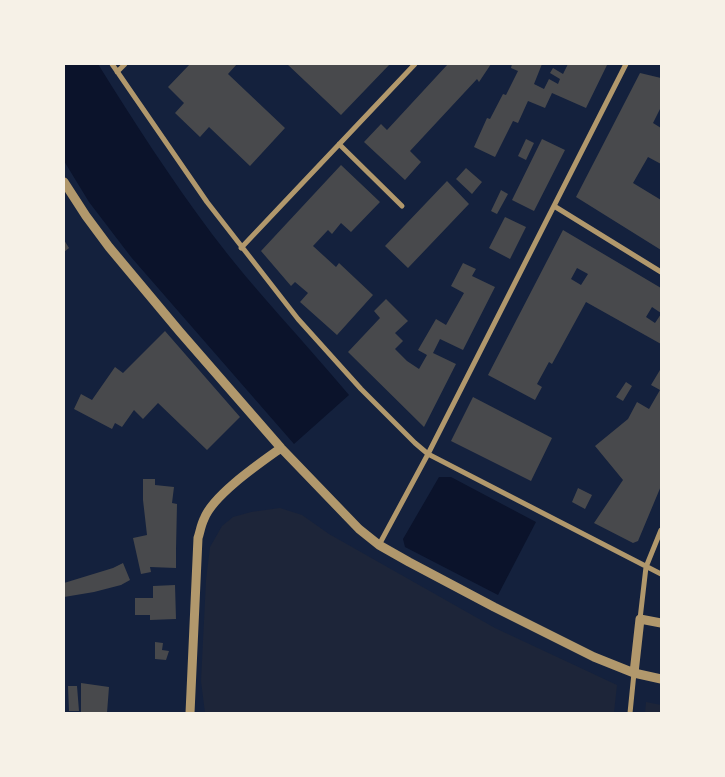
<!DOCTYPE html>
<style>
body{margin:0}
#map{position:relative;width:725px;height:777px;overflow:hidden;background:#14213d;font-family:"Open Sans",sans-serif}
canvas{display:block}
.frame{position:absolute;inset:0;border:65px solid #f6f1e7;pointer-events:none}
</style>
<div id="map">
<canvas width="725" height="777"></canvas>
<div class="frame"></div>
</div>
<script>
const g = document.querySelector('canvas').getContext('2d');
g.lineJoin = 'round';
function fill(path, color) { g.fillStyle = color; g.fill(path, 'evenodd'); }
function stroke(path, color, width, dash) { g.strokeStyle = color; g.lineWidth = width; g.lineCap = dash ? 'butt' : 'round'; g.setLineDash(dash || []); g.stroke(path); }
fill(new Path2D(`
 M280 508 302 515 329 534 495 628 617 685 614 713H205L201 681 206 580 210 547 222 526 233 517 251 512Z
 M646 702 661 705V713H645Z`), '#1d2539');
fill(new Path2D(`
 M64 64H98C134 122 171 179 212 234 254 290 304 341 349 395L294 444 131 257 89 202 64 161Z
 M439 477H451L536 522 498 595 405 547 403 539Z`), '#0b132b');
fill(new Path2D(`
 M190 64H237L228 74 285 128 250 166 209 127 200 137 175 113 184 103 168 87Z
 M287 64H390L341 115Z
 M448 64H491L479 82 477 79 410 151 421 162 405 180 364 142 381 124 387 130Z
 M512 64H542L534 84 544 89 549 79 558 84 560 79 550 73 553 68 563 74 568 64 607 65 586 108 552 93 545 108 528 101 518 123 513 121 495 157 474 147 487 118 490 119 503 94 506 95 518 71 511 68Z
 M640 73 661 78V107L653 123 661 128V164L648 157 633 183 661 200V250L576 197Z
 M526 139 534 143 526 160 518 156Z
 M542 139 565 150 534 211 512 200Z
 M341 165 380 202 351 232 341 223 332 234 328 230 313 246 336 267 339 263 373 295 337 335 300 302 308 293 295 282 291 286 261 251Z
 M466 168 482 182 472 194 456 179Z
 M447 181 469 204 408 268 385 246Z
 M501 190 508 194 497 214 491 211Z
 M505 217 526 227 510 259 489 248Z
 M563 230 661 288V313L652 307 646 317 655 323 661 314V344L586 302 552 364 549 362 537 384 542 387 535 400 488 375ZM577 268 588 274 581 285 571 279Z
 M64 240 69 248 64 252Z
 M463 263 476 269 472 276 495 287 463 350 440 339 433 353 456 364 424 427 348 352 380 318 374 311 386 299 408 321 395 333 403 341 395 349 407 361 419 369 427 355 418 350 436 319 446 325 464 293 451 286Z
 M165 331 240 417 207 450 158 403 143 419 134 410 122 427 115 423 112 429 74 409 81 394 92 400 115 367 123 373Z
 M660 370 661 371V486L638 541 633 543 594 523 623 480 595 446 628 419 637 402 649 409 660 390 651 385Z
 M626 382 632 386 623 401 616 397Z
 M473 397 552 438 531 481 451 441Z
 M143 479H155V485L174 487 172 503 177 504 176 549V568L150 567 151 572 141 574 133 538 147 535 143 500Z
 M578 488 592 495 585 509 572 502Z
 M123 563 130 580 121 585 94 592 64 597V583L113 568Z
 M175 585 176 619 150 620V615H135V598H153V586Z
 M155 642 163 643 162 650 169 651 166 660 155 659Z
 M81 683 109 687 107 713H81Z
 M68 686H77L79 711H69Z`), '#48494c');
stroke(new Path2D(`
 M112 64 207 202 298 319 361 389 415 443 428 454 661 574
 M117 72 125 64
 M339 144 402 206
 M554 206 661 272
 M241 248 415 64
 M379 545 428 454 626 64
 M640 619 646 567 661 530
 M630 713 634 673`), '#b1986c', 5);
stroke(new Path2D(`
 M64 182 86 216 109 247 180 332 281 448 359 529 379 545 409 562 494 607 594 657 634 673 661 679
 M634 673 640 619 661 623
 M190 713 198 538C200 532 201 525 204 519 213 495 260 463 281 448`), '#b1986c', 9);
</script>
